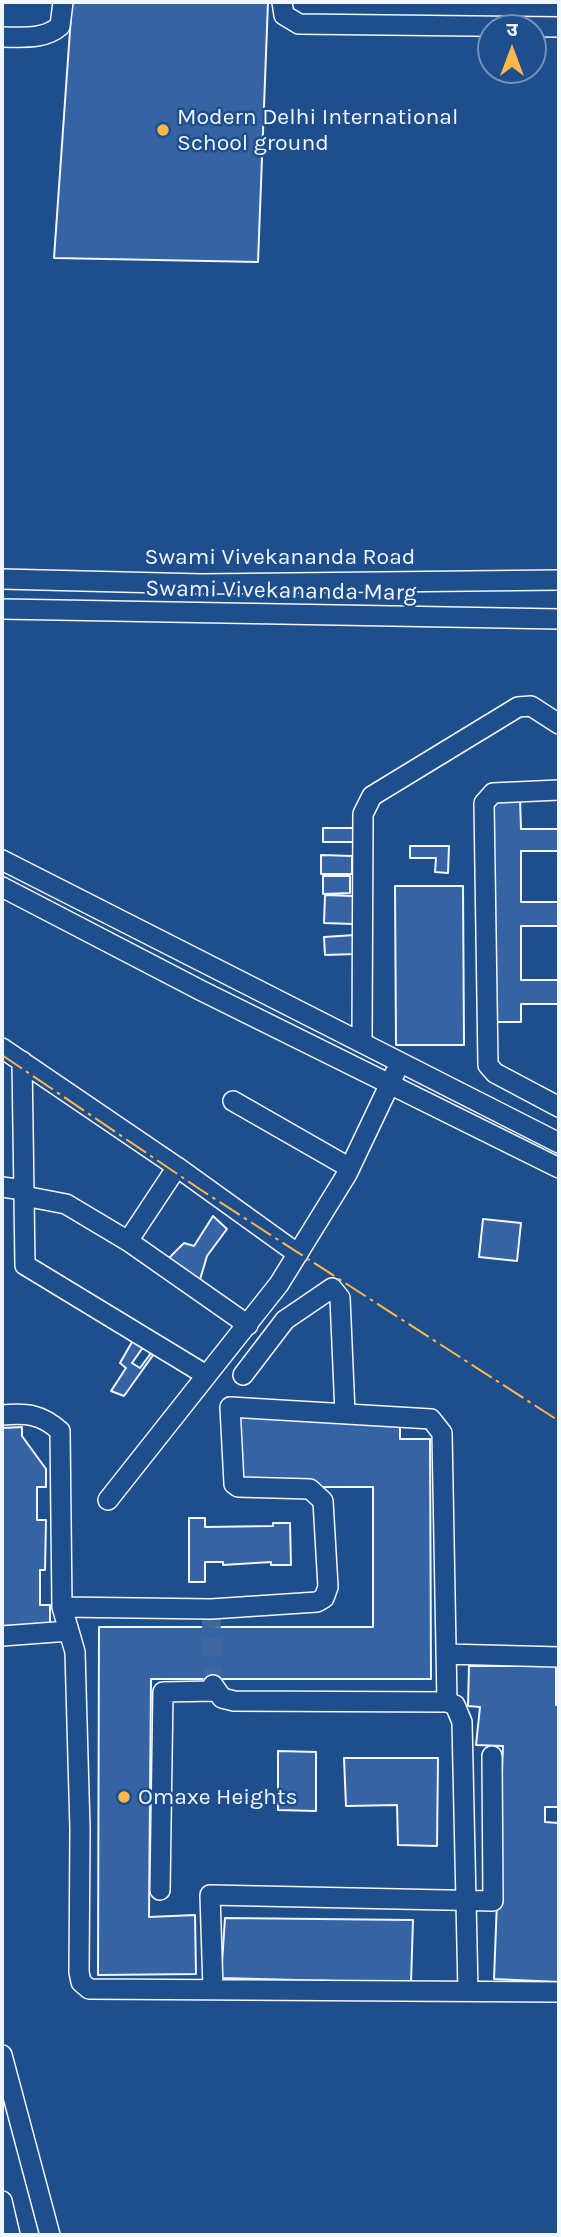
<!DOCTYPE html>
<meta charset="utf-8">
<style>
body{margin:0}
#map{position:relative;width:561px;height:2237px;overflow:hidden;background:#1f4e8c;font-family:Karla,"Noto Sans Devanagari",sans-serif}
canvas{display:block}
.frame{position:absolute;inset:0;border:4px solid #f2f6ff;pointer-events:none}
.north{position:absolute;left:477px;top:14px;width:70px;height:70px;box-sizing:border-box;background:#1f4e8c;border:2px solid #7391ba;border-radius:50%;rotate:0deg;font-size:19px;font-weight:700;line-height:28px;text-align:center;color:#f2f6ff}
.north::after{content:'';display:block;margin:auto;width:24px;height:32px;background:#ffb74d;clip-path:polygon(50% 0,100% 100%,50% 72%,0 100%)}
</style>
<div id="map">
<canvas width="561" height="2237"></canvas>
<div class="frame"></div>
<div class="north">उ</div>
</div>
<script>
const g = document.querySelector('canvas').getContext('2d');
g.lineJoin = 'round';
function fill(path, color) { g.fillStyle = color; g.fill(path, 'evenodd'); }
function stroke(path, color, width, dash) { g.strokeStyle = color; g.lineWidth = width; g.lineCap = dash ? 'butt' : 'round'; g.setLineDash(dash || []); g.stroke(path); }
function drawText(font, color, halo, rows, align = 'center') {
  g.font = font + ' Karla,sans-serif'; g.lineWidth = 5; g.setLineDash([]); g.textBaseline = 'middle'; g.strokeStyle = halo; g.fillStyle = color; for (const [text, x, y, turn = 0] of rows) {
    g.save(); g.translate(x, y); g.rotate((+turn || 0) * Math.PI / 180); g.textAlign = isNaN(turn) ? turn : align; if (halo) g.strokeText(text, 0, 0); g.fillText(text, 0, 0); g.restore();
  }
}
const building = new Path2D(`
 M72 2H268L258 262 54 258Z
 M491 798H520L521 829H559V851H521V902H559V926H521V980H559V1004H521V1022H492Z
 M323 828H355V842H323Z
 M410 846H449L448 873 435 872 436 858H410Z
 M321 855 352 856V874H321Z
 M323 876H350V893L323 894Z
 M395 886H463L464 1045H396Z
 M325 895 353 896V924L324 923Z
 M355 935 356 954 325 955 324 937Z
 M213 1216 227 1229 207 1256 199 1283 167 1260 184 1243 194 1246Z
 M483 1219 521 1223 517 1261 479 1257Z
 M136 1335 146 1343 132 1363 140 1368 154 1349 156 1351 124 1396 111 1391 126 1368 120 1363Z
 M238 1416H400V1439H430L431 1679H151L149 1917 195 1915 196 1974 98 1975 99 1627H373V1487H238Z
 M22 1427V1436L46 1469V1487H37V1520H46L45 1570H40V1605H50V1625L2 1626V1428Z
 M189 1518H205V1527L273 1526V1523H290L291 1565H271V1562L223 1565V1562H205V1582H189Z
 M469 1666H556V1705H559V1807H545V1822L559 1823V1982L494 1979 503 1746 476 1745 480 1707 468 1706Z
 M278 1751 316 1752V1811L278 1810Z
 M344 1758H438L437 1846 398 1845 397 1805 346 1806Z
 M225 1918 413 1920 411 1983 221 1978Z`);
fill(building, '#3563a3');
stroke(building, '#f2f6ff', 2);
stroke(new Path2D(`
 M211 1609 213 1685`), '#3f679d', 19, [19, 10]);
const minor = new Path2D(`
 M282 2 284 15 299 24 559 27
 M2 37C22 37 44 40 60 26L63 2
 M2 579 202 584 559 580
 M2 609 559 619
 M559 790 493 793 484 803 488 1065 495 1073 559 1107
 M2 860 559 1143
 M2 887 200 990 559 1168
 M362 1042 363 814 372 796 518 707 531 706 559 724
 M2 1048 177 1167 298 1254
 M22 1061 25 1265 206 1375
 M233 1101 350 1168
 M177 1167 128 1241 248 1325
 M2 1187 24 1190
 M24 1196 66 1204 128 1241
 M243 1375 285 1320 332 1288 340 1298 345 1413
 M2 1415C27 1413 41 1414 60 1431L62 1607 75 1652 80 1829 79 1972 81 1982 89 1989 559 1992
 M108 1500 279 1284 347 1174 395 1073
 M62 1607 211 1609 317 1602 324 1598 328 1587 323 1501 310 1489 238 1487 234 1484 230 1407 431 1419 442 1433 447 1702
 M2 1636 69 1631
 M446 1654 559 1657
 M213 1685 222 1698 234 1701 447 1702 455 1705 462 1722 468 1991
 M160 1890 163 1692 215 1691
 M213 1989 210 1895 493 1901 492 1756
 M2 2055 50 2235
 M2 2201 10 2235`);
stroke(minor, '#f2f6ff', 22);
stroke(minor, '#1f4e8c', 19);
stroke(new Path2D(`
 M2 1055 201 1190 559 1421`), '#ffb74d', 2, [24, 5, 3.5, 5]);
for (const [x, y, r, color] of [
 [163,130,7,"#ffb74d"],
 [124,1797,7,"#ffb74d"]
]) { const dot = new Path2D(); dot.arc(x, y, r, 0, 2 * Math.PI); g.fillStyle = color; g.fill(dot); stroke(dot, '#1f4e8c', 2.5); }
drawText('23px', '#f2f6ff', '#1f4e8c', [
 ["Modern Delhi International",177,117],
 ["School ground",177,143],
 ["Omaxe Heights",138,1797]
], 'left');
drawText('23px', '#f2f6ff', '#1f4e8c', [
 ["Swami Vivekananda Road",280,557],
 ["Swami Vivekananda Marg",281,591,1]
]);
</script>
